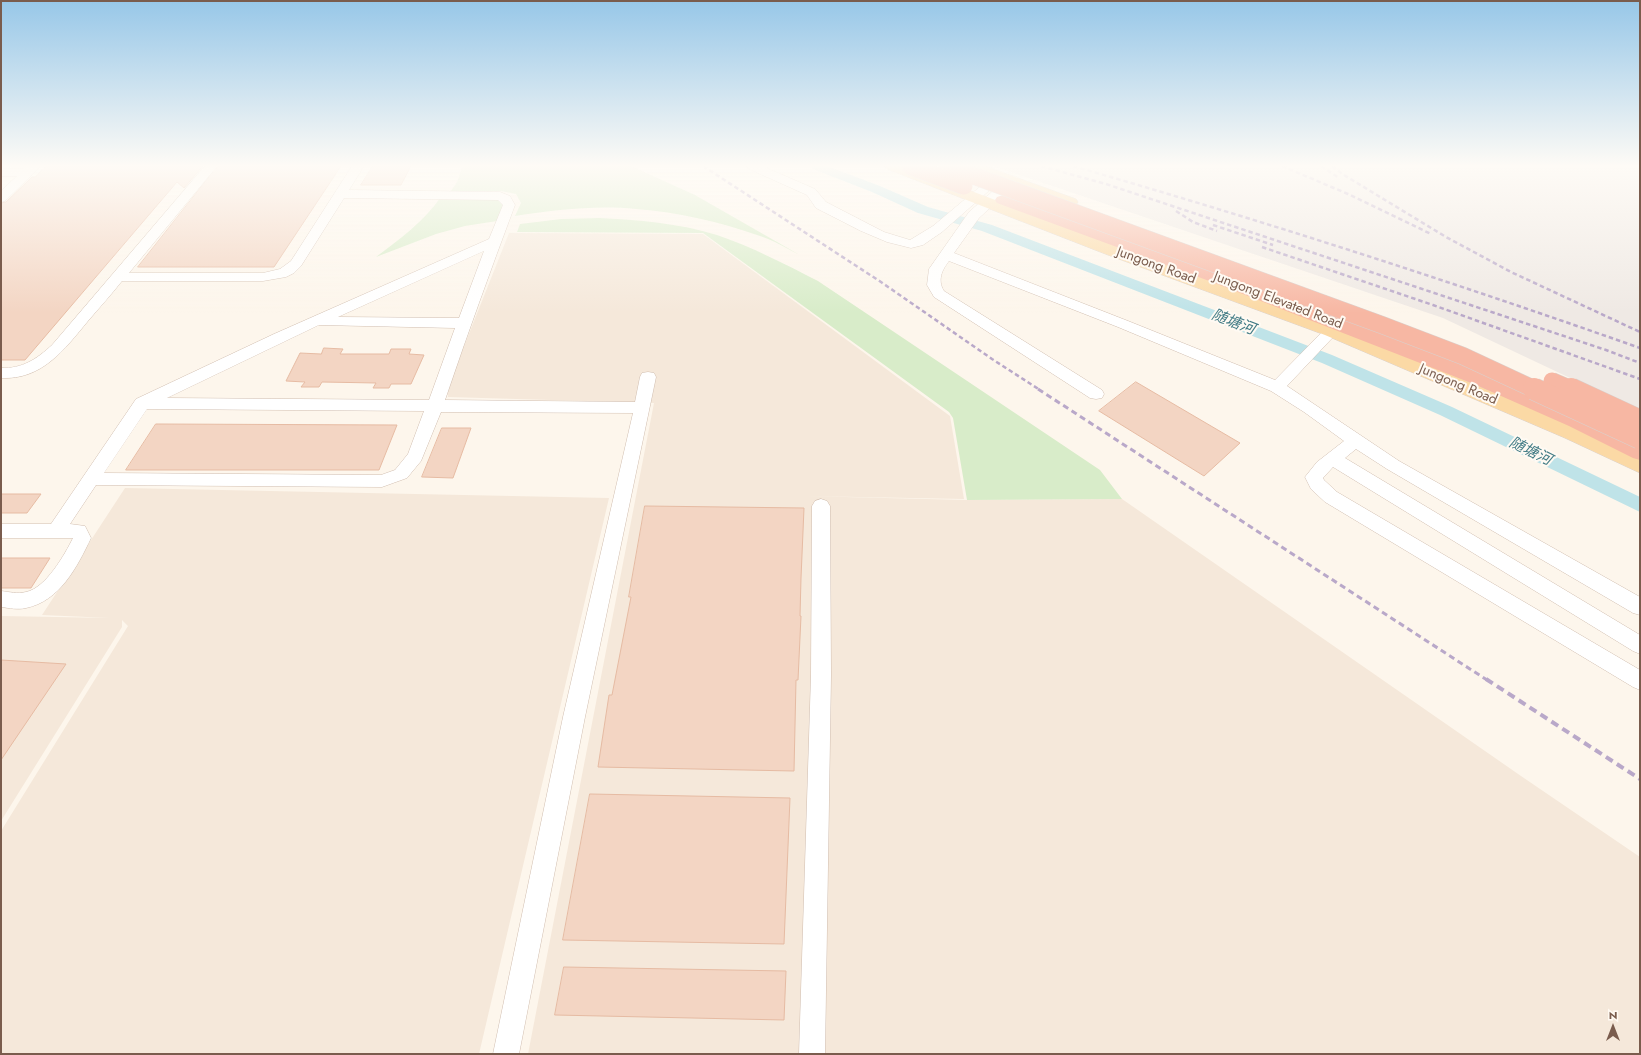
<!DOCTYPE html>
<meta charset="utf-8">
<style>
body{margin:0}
#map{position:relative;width:1641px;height:1055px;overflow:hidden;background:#fdf6ec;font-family:Jost,sans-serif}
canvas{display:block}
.frame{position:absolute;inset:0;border:2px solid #7a5c4d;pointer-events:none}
.north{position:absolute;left:1593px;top:1007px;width:40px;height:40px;-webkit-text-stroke:3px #fffaf3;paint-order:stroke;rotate:0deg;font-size:11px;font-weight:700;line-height:16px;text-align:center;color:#7a5c4d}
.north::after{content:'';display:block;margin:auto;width:14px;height:18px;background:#7a5c4d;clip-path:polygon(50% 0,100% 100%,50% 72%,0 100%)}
</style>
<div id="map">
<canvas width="1641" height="1055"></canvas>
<div class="frame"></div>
<div class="north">N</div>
</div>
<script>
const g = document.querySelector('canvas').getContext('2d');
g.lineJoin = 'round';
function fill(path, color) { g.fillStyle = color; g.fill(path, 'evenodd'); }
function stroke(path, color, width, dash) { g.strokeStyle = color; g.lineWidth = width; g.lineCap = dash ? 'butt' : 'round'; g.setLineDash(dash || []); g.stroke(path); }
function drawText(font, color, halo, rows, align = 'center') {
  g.font = font + ' Jost,"Noto Sans SC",sans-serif'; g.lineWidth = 4; g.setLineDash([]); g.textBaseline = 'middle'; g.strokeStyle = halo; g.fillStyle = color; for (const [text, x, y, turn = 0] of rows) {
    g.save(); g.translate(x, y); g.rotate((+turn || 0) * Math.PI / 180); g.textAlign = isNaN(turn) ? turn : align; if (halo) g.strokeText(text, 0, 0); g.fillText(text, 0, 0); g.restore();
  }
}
fill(new Path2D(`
 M509 233 703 234 950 416 964 499 804 496 967 500 1122 499 1521 776 1640 857V1054H528L654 403 448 397 447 389Z
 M125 488 609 498 479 1054H1V831L128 626 122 620V627L1 821V616L110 618 42 615Z`), '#f5e8da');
fill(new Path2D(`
 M993 166H1640V411L1443 318Z`), '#efe9e4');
fill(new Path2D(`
 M463 166H631L695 195 798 254C786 248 773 240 760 236 720 222 678 212 636 209 596 205 555 210 515 216L521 203 516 194 501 191H451L457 182Z
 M441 197 494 198 500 201 503 205 497 221 465 226 436 234 376 257C400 239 423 222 441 197Z
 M599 218C638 220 679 223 717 235 752 247 785 264 818 281L1100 470 1122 499 967 500 953 418 949 412 703 233 517 232 520 224 561 219Z`), '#d8ecc9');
fill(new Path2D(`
 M811 166H827L880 186 928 207 992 225 1332 355 1452 407 1640 497V512L1440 415 1322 363 982 231 918 213 872 192 813 169Z`), '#bfe3e8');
const building = new Path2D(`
 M46 166H203L184 188 177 182 25 360H1V203L6 202 32 177H35Z
 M218 166H341L274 267H138Z
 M373 166H411L401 185H361Z
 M324 348 343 349 340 354H389L391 349H411L409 354 424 355 411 384H391L389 388H373L376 383 322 382 319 387H301L305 382 286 381 300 353 321 354Z
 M1136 382 1240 443 1204 476 1099 411Z
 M156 424 397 425 379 470H126Z
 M442 428H471L453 478 422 477Z
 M1 494H41L27 513H1Z
 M645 506 804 508 801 578 800 616H801L798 680H796L794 771 598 767 609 695H612L631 597H629Z
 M1 558H50L31 588H1Z
 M1 660 66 664 1 760Z
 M590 794 790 798 784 944 563 940Z
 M564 967 786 971 784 1020 555 1015Z`);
fill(building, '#f3d5c3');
stroke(building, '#e6bba3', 1);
const minor = new Path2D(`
 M28 166H41L5 201 1 202V191L17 176H1V168L24 169Z
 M205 166H217L129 273H263L280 269 291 261 352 166H364L349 190 500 192 510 196 515 205C491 269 467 335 445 400L635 402 640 377 642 373 648 372 654 373 656 377 585 717 519 1054H493L563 717 633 413 441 412 421 461 407 478 382 487 96 485 70 524 85 526 91 538C77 567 60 601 26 608 18 610 9 608 1 607V591C9 592 18 594 26 592 46 588 65 554 73 538H1V524H51L136 399 274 334 489 239 503 205 498 200 344 198 301 266 294 273 286 277 263 281H122C111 295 99 308 88 321 64 350 42 380 1 378V368C22 369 37 359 52 345ZM484 251 459 318 338 317ZM319 325 455 328 429 400 167 398ZM147 409 424 411 408 454 395 470 381 475 104 473Z
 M747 166H762L815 189 826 202 884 232 910 240 933 226 982 185H990L992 188 942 232 923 245 911 248 887 242 861 231 816 208 807 195 749 169Z
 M1013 176 1017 177 1019 180 1017 183 979 218 954 253 1128 321 1275 380 1326 328 1331 326 1336 328 1338 331 1336 334 1287 386 1399 461 1640 597V615L1633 613 1387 469 1356 449 1345 458 1640 635V654L1633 651 1333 467 1323 478 1324 480 1337 492 1640 670V690L1633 687 1325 502 1311 489 1305 477 1317 462 1344 441 1304 412 1271 391 1118 327 949 261C942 270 937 280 944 291L1102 390 1104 394 1102 398 1096 399 1090 398 934 297 927 285 929 269 969 212 1009 177Z
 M821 499 827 501 830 506 831 675 825 1054H799L811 675 812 506 815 501Z`);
const major = new Path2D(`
 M885 166H905L1120 247 1337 327 1579 428 1640 456V473L1565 438 1325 335 1108 255 887 169Z
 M965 166H985L1076 199 1078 202 1076 205 1070 207 1064 205 967 169Z`);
const highway = new Path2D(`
 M1003 195 1224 274 1488 374 1583 416 1640 444V460L1633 458 1569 426 1474 384 1212 282 997 203 995 200 997 197Z`);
stroke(minor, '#d1beb0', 1);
stroke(major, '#dad1cd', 1);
stroke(highway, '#dad1cd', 1);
fill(minor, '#fff');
fill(major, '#fbd9a5');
fill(highway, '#f7b7a3');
stroke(new Path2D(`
 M703 166 881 282 992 359 1040 390
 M1041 166 1106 184 1606 350 1640 363
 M1073 166C1264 221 1453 282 1640 348
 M1282 166 1348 194 1431 234
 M1321 166 1339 178
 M1332 166 1344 175 1446 237 1511 272 1640 332
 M1176 211 1193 222 1217 231
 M1213 225 1273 245
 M1262 247 1433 305 1640 379`), '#b9a8c9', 2.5, [4.5, 3]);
stroke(new Path2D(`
 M1038 389 1487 680`), '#b9a8c9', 3, [6, 4]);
stroke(new Path2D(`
 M1486 679 1640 779`), '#b9a8c9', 4, [8, 5]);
const highwayBridgeFar1 = new Path2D(`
 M910 166 964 186
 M947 166 1382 325 1463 356 1536 390
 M1552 381 1573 390`);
const highwayBridge = new Path2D(`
 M1534 389 1640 438
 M1571 389 1640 421`);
stroke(highwayBridgeFar1, '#dad1cd', 18, []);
stroke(highwayBridge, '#dad1cd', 23, []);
stroke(highwayBridgeFar1, '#f7b7a3', 17);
stroke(highwayBridge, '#f7b7a3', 22);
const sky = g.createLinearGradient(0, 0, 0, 313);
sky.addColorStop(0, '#97c7e8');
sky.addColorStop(0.53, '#fefbf6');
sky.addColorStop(1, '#fefbf600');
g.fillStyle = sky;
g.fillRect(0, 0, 1641, 313);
drawText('14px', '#7a5c4d', '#fffaf3', [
 ["Jungong Road",1156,266,20],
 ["Jungong Elevated Road",1278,301,21],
 ["Jungong Road",1458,385,23]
]);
drawText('italic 15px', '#437c86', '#fffaf3', [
 ["随塘河",1233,323,21],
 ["随塘河",1530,452,26]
]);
</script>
